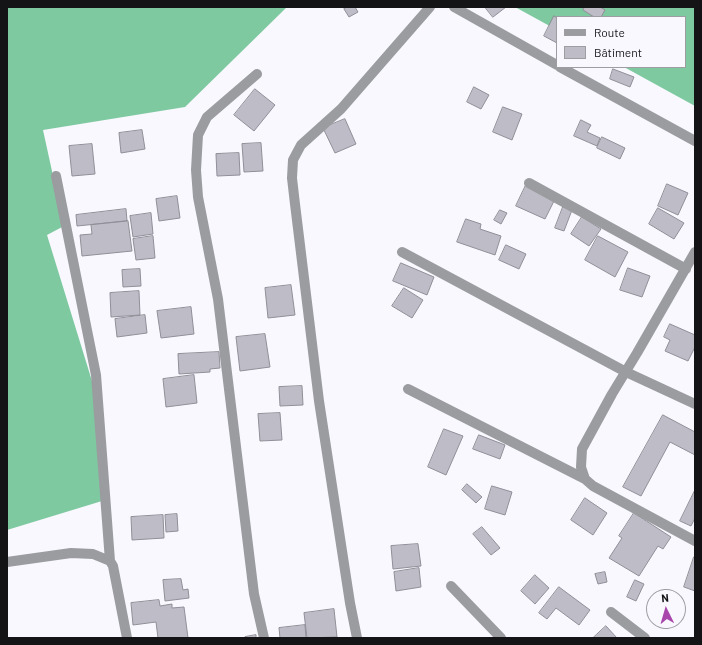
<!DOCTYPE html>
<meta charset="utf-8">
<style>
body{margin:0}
#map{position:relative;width:702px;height:645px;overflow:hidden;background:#f8f8fe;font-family:Barlow,sans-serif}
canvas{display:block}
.frame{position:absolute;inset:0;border:8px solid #141417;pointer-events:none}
.legend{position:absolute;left:556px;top:16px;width:130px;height:52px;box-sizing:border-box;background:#f8f8fe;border:1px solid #9d9da2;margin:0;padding:5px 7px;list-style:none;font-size:12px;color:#141417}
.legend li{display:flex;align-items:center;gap:8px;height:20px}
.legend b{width:20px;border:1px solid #9d9da2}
.north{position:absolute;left:646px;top:589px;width:40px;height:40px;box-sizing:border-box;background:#f8f8fe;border:1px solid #9d9da2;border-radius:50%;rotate:355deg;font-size:11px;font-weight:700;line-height:16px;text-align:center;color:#141417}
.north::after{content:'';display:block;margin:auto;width:14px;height:18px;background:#a846ac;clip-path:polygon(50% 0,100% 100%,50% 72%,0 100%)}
</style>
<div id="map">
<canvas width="702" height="645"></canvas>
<div class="frame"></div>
<ul class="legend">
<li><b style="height:5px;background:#9a9ca0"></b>Route</li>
<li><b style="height:11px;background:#bebcc6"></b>Bâtiment</li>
</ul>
<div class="north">N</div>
</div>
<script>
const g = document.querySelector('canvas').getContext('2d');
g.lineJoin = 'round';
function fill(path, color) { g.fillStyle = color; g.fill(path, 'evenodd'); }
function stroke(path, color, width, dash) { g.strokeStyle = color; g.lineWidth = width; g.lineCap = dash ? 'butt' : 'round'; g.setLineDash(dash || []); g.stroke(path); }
fill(new Path2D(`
 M7 7H287L185 107 43 130 64 226 47 235 96 394 102 501 7 530Z
 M515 7H695V106L624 67H685V17H557V30Z`), '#7fc9a0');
const building = new Path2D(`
 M348 7H355L358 12 349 17 344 9Z
 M485 7H506L493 17Z
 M585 7H600L605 10 601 17H594L583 10Z
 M554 16 557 18V43L544 36Z
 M613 69 634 77 630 87 610 79Z
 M474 87 489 95 481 109 467 102Z
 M255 89 275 105 254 131 234 115Z
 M503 107 522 114 512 140 493 132Z
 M345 119 356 144 335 153 323 128Z
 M581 120 591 125 587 132 600 138 597 146 574 136Z
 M142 130 145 149 121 153 119 133Z
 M602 137 625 148 620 159 597 148Z
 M261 143 263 171 244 172 242 144Z
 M92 144 95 174 72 176 69 146Z
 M239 153 240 175 217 176 216 154Z
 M667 184 688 193 678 215 658 206Z
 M526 185 555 199 545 219 516 206Z
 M177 196 180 218 159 221 156 199Z
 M563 207 572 210 564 231 555 228Z
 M658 208 684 223 674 239 649 224Z
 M126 209 127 221 77 226 76 215Z
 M500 210 507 213 501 224 494 220Z
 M151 213 153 234 133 237 130 216Z
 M582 217 601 229 589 246 571 234Z
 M466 219 481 224 480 229 501 236 495 255 457 242Z
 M128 221 132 251 82 256 80 235 92 234 91 225Z
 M153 236 155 258 136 260 133 239Z
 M598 236 628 252 615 277 585 260Z
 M506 245 526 254 519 269 499 260Z
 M401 263 434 277 427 295 393 281Z
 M628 268 650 276 642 297 620 290Z
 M140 269 141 286 123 287 122 270Z
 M291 285 295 315 268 318 265 288Z
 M404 288 423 300 412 318 392 306Z
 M139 291 140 315 111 317 110 293Z
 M191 307 194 334 161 338 157 311Z
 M145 315 147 333 117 337 115 319Z
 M670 324 695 335V347L688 361 665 351 670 340 664 337Z
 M265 334 270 367 240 371 236 337Z
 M219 352 220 368 210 369V372L179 374 178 354Z
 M194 375 197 403 166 407 163 379Z
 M302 386 303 405 280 406 279 387Z
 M280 413 282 440 260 441 258 414Z
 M663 415 695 432V455L670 442 641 496 623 487Z
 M444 429 463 436 446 475 428 467Z
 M479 435 505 445 500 459 473 449Z
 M467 484 482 497 476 503 462 490Z
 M492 486 512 492 505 515 485 509Z
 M695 490V518L691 526 680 521Z
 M585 498 607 513 593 535 571 520Z
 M634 513 671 537 663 549 658 546 639 576 609 558 622 538 619 536Z
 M177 514 178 531 166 532 165 515Z
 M163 515 164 538 132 540 131 517Z
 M482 527 500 548 491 555 473 534Z
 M418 544 421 566 393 569 391 546Z
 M694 557H695V591L684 587Z
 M419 568 421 587 396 591 394 572Z
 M605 572 607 582 598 584 595 574Z
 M535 575 549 588 535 604 521 591Z
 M181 579 183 590 188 589 189 598 165 601 163 580Z
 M635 580 644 584 636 601 627 597Z
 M559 587 590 610 579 625 556 608 547 619 539 613Z
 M159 600 160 606 172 604V608L184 607 188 638H158L156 622 133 625 131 603Z
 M334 609 337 637 307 638 304 613Z
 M305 625 306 638H280L279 628Z
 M606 626 617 638H593Z
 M256 635V638H245V637Z`);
fill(building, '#bebcc6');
stroke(building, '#908e98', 1);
stroke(new Path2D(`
 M454 7 557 65
 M560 67 695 141
 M257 74 207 117 198 135 196 170 198 197 218 299 254 594 264 638
 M56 176 96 375 110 561 113 566 127 638
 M529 183 686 269
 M402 252 626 372 695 404
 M408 389 585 479 593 486 695 541
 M585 479 581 467 582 449 612 394 637 353 695 252
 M7 562 71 553 93 554 110 561
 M451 586 501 638
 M611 612 645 638
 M357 638 350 603 319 401 295 204 292 178 293 160 301 145 341 109 430 7`), '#9a9ca0', 10);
</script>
